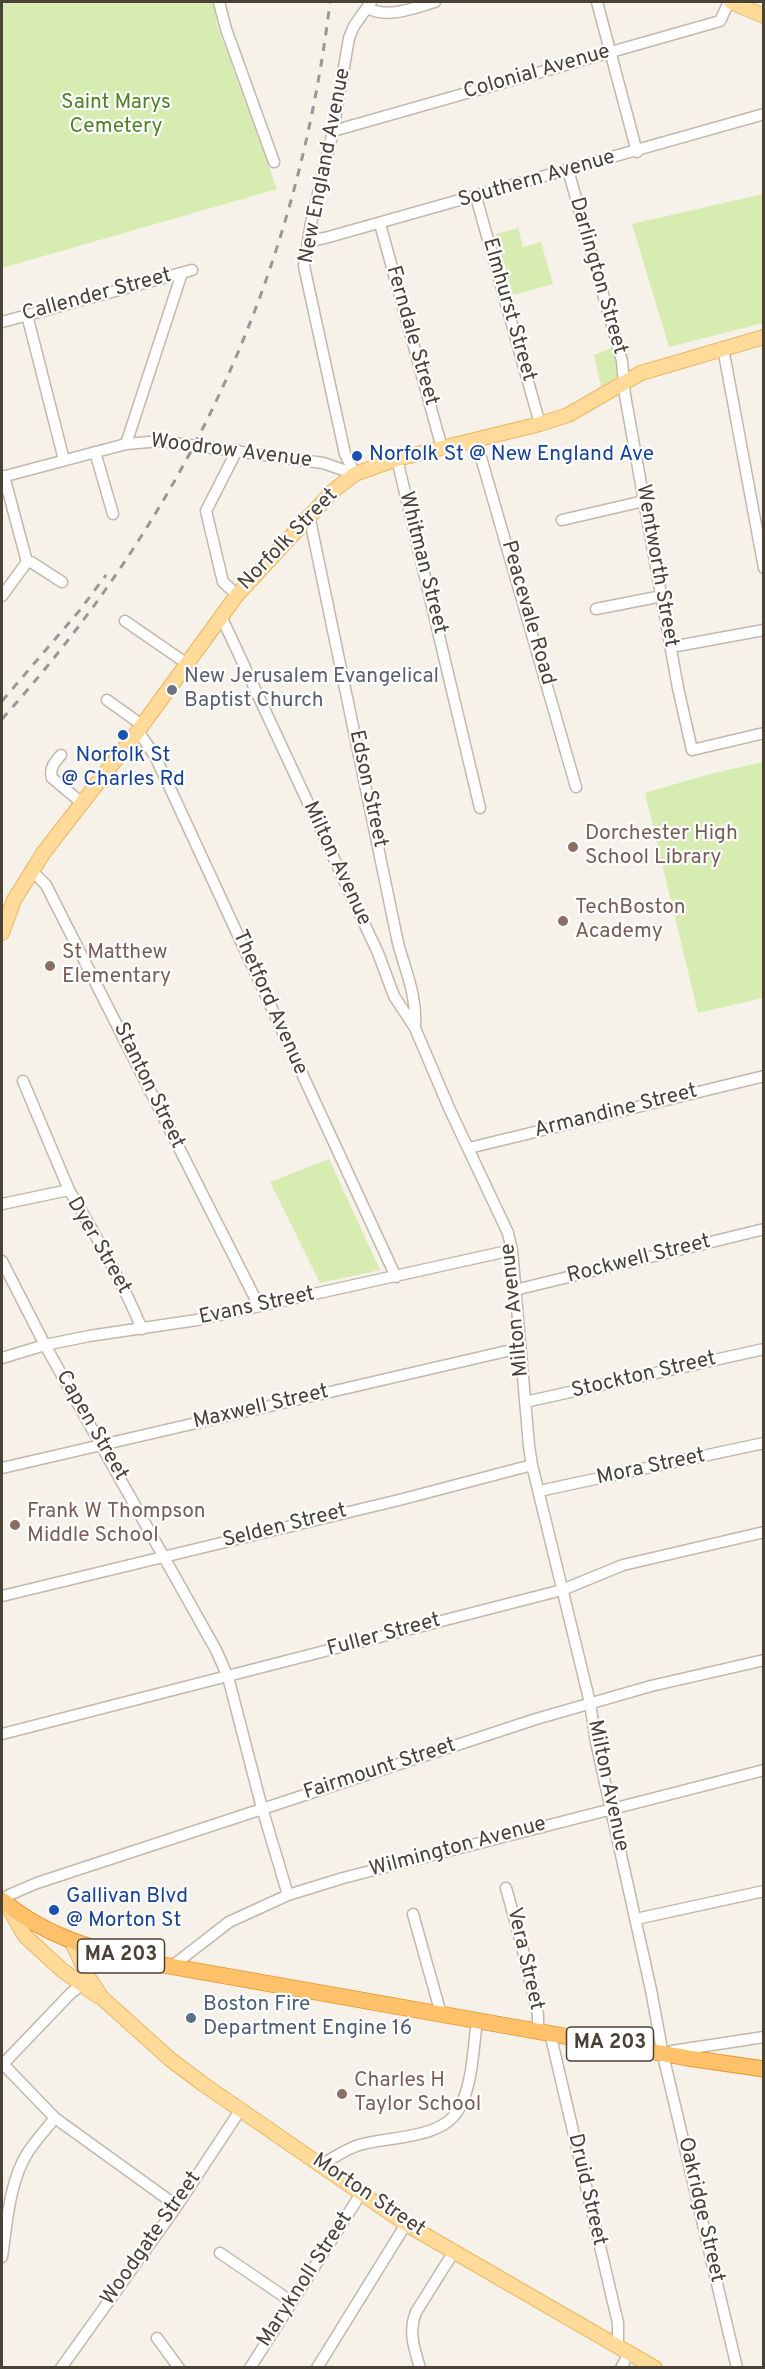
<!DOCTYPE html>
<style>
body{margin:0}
#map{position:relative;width:765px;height:2369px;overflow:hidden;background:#f6f1e9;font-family:Overpass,sans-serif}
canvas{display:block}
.frame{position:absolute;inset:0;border:3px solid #4a4137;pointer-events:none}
</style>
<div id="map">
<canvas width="765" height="2369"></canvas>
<div class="frame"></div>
</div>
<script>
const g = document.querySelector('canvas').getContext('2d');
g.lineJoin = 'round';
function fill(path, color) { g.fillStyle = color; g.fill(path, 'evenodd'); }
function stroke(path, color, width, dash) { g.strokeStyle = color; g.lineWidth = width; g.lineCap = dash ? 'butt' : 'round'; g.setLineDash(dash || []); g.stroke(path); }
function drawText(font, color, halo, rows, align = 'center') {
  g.font = font + ' Overpass,sans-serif'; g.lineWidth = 4.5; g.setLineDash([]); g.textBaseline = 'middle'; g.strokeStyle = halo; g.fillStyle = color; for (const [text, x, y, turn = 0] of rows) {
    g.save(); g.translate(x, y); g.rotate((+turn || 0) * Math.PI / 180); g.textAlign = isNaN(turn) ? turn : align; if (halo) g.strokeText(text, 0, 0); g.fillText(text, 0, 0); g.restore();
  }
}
fill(new Path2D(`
 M2 2H214L217 25 277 189 2 268Z
 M763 194V323L669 347 632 224Z
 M518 228 523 247 541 242 553 284 513 295 496 234Z
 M612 348 619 376 601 387 594 355Z
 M763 762V998L698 1013 645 793 710 774Z
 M329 1159 380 1270 320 1283 270 1182Z`), '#d6ecb0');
const minor = new Path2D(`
 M219 2 226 29 274 162
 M597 2 637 152
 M367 8C389 19 413 8 435 2
 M333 131 720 21 729 2
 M568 170 622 361 625 395 644 501 678 688 692 750 764 733
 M476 197 540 424
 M380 224 442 448
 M309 241 325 238 764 114
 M27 315 64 460
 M2 322 192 270
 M723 348 764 568
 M476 440 576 787
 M126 444 182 273
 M95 452 113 514
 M397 459 480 808
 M355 474 345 454 304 266 311 223 333 131 349 38 354 26 371 2
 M2 477 126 444 160 441 323 463 355 474
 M309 515 398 943C406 973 417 995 415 1028
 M562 520 644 501
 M27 562H31L62 582
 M237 595 223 582 206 511 237 450
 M2 596 27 562 4 476
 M596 609 662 596
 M221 616 378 953 394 996 415 1028 449 1108 508 1233 512 1250 529 1446 532 1465 590 1703 596 1742 651 1990 663 2055 737 2368
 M125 621 186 663
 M671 647 764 630
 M107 700 142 725
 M138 731 155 756 176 801 396 1277
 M61 755C55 762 49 768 52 778L82 803
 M31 870 46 885 259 1306
 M23 1081 69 1190
 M469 1148 764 1076
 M2 1204 69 1190C96 1235 122 1281 142 1329
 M2 1261 45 1345 216 1650 228 1677 262 1808 288 1895
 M515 1290 764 1229
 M2 1358 45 1345 89 1336 197 1320 512 1250
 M525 1402 764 1349
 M2 1468 520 1348
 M539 1491 764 1443
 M2 1596 403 1499 532 1465
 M2 1734 562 1590 623 1565 764 1532
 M506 1888 522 1946 538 2015V2031
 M2 1900 9 1895 37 1883 536 1719 651 1686 764 1660
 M413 1914 441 2014
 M636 1919 764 1891
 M171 1967 229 1922 288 1895 343 1878 764 1770
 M550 2033 618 2323V2347
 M672 2051 764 2037
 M2 2063 55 2118 177 2206
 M3 2064 71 1993 88 1980
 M322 2164C334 2158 346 2149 359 2145 389 2136 444 2140 460 2107 473 2082 473 2048 477 2021
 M220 2253 292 2302
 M2 2257C7 2223 9 2182 28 2152 36 2140 46 2129 55 2118
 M157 2338 179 2368
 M61 2368 177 2206 241 2109
 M250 2368 362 2192
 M317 2368 406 2224
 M420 2368C414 2347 408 2332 416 2312L453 2253
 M621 2368 629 2353`);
const major = new Path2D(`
 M731 2 764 16
 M2 933 14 900 44 852 138 731 237 595 333 491 355 474 397 459 540 424 568 415 641 373 764 337
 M7 1905 25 1936 62 1970 98 1996
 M72 1942 89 1978 102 1998 171 2060 203 2084 406 2224 655 2368`);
const highway = new Path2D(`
 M2 1900C42 1935 90 1948 141 1961L688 2058 764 2069`);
stroke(minor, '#c2b8ab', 13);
stroke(major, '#ecb760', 16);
stroke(highway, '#e99630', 17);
stroke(minor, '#fff', 10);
stroke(major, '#ffda99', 14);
stroke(highway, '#ffc26b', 15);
stroke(new Path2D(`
 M2 701 80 610 106 575
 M2 719C187 513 297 277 330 2`), '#989898', 3, [8, 8]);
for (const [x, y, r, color] of [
 [357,456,6,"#1a4fb4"],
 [172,690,6,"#6b7280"],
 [123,735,6,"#1a4fb4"],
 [573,847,6,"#8d6e63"],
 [563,921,6,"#8d6e63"],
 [50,966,6,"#8d6e63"],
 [15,1525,6,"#8d6e63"],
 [54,1910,6,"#1a4fb4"],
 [191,2018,6,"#5c6f8a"],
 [342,2094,6,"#8d6e63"]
]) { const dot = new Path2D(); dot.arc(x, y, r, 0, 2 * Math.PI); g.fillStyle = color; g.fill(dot); stroke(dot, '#fff', 2); }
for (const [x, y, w] of [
 [121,1956,87],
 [610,2044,87]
]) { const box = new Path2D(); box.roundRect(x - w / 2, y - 17, w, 34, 4.5); g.fillStyle = '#fff'; g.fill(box); stroke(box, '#4a4137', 1.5); }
drawText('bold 20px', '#4a4137', null, [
 ["MA 203",121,1956],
 ["MA 203",610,2044]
]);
drawText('21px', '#4a4137', '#fff', [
 ["Colonial Avenue",537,73,-16],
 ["New England Avenue",326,166,-79],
 ["Southern Avenue",537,180,-16],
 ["Darlington Street",597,276,74],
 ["Callender Street",97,296,-15],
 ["Elmhurst Street",508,310,74],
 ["Ferndale Street",411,336,74],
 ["Woodrow Avenue",231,452,7],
 ["Norfolk Street",289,540,-46],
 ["Whitman Street",422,563,76],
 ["Wentworth Street",656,566,80],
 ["Peacevale Road",527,613,74],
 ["Edson Street",367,789,78],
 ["Milton Avenue",336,864,65],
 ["Thetford Avenue",269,1003,66],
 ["Stanton Street",148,1086,64],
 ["Armandine Street",616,1112,-14],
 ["Dyer Street",98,1246,60],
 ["Rockwell Street",639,1260,-14],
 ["Evans Street",257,1307,-12],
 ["Milton Avenue",516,1310,-96],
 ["Stockton Street",644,1376,-13],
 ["Maxwell Street",261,1408,-13],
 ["Capen Street",91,1426,60],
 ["Mora Street",651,1468,-12],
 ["Selden Street",285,1527,-14],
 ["Fuller Street",384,1636,-15],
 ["Fairmount Street",380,1770,-18],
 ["Milton Avenue",607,1786,78],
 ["Wilmington Avenue",458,1848,-15],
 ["Vera Street",524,1959,77],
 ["Druid Street",586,2190,77],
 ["Morton Street",368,2196,34],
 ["Oakridge Street",700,2210,77],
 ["Woodgate Street",152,2239,-55],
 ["Maryknoll Street",306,2280,-57]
]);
drawText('21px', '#4f8125', '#fff', [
 ["Saint Marys",116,104],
 ["Cemetery",116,128]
]);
drawText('21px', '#164399', '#fff', [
 ["Norfolk St @ New England Ave",369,456],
 ["Norfolk St",123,757,"center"],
 ["@ Charles Rd",123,781,"center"],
 ["Gallivan Blvd",66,1898],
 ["@ Morton St",66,1922]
], 'left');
drawText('21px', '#5b616d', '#fff', [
 ["New Jerusalem Evangelical",184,678],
 ["Baptist Church",184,702]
], 'left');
drawText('21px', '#785e54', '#fff', [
 ["Dorchester High",585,835],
 ["School Library",585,859],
 ["TechBoston",575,909],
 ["Academy",575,933],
 ["St Matthew",62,954],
 ["Elementary",62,978],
 ["Frank W Thompson",27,1513],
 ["Middle School",27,1537],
 ["Charles H",354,2082],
 ["Taylor School",354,2106]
], 'left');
drawText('21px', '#4e5e75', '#fff', [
 ["Boston Fire",203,2006],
 ["Department Engine 16",203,2030]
], 'left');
</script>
